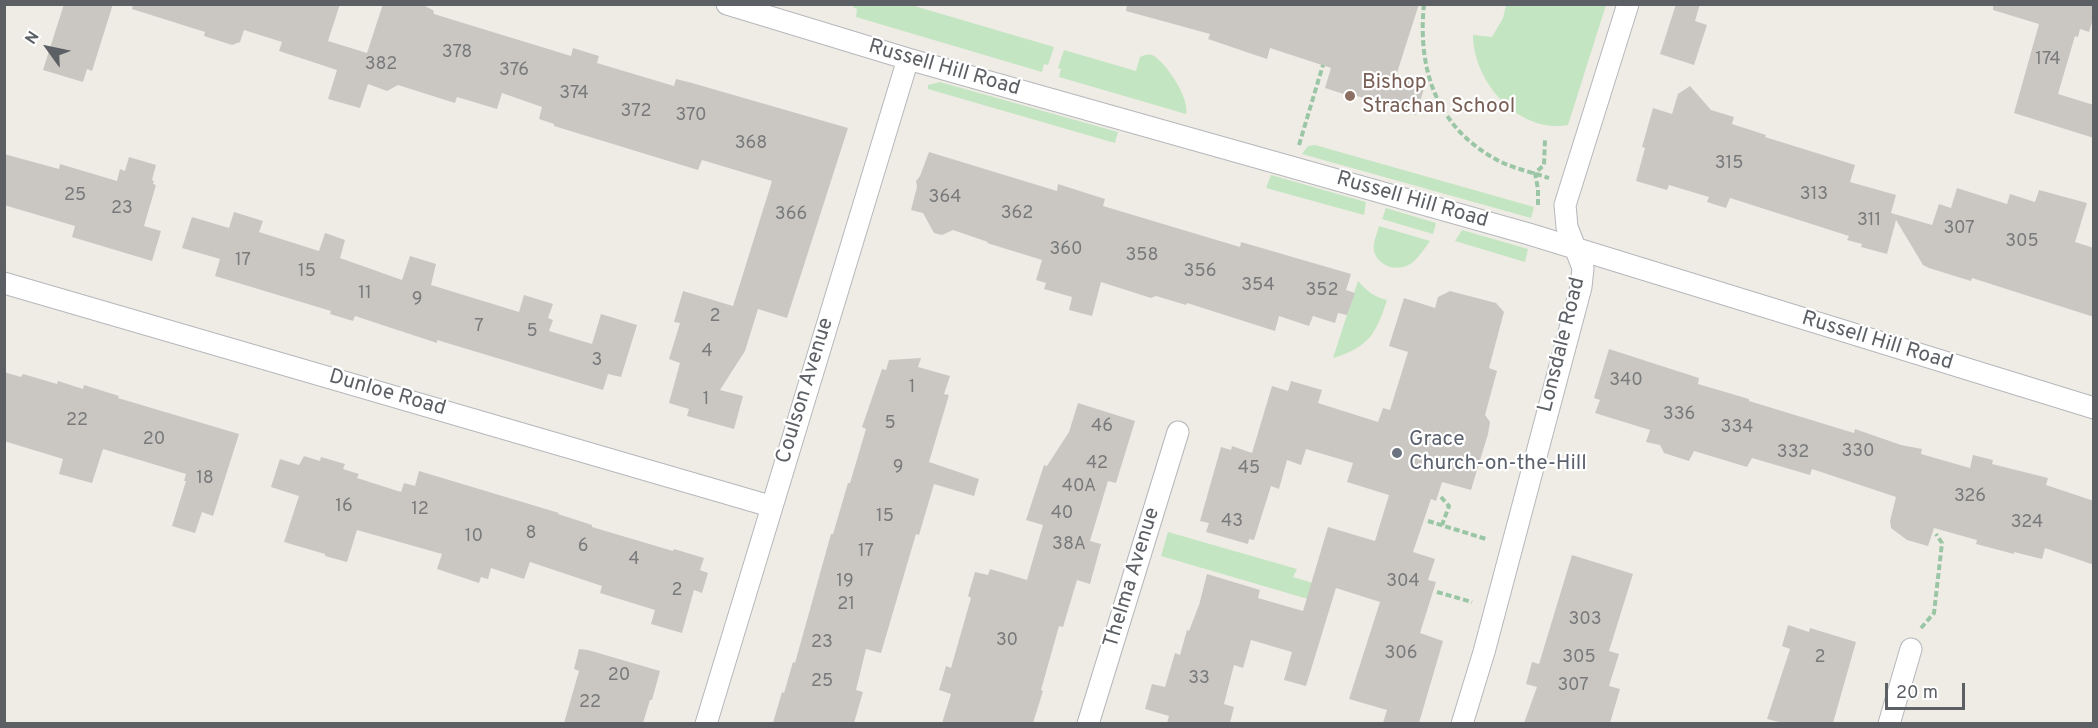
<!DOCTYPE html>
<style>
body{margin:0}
#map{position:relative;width:2098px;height:728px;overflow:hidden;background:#efece5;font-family:Overpass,sans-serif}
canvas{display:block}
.frame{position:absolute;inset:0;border:6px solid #5c6065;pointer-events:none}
.north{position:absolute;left:18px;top:18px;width:60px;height:60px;-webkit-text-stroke:4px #fff;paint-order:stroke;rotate:303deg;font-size:16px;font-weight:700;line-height:24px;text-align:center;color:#5c6065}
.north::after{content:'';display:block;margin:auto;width:21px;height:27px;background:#5c6065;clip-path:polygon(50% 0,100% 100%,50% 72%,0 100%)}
.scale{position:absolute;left:1885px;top:683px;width:80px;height:27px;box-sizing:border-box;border:3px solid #5c6065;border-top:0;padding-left:8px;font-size:18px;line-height:21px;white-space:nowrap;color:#5c6065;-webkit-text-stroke:4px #fff;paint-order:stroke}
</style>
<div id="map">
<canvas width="2098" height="728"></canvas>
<div class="frame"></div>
<div class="north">N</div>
<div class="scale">20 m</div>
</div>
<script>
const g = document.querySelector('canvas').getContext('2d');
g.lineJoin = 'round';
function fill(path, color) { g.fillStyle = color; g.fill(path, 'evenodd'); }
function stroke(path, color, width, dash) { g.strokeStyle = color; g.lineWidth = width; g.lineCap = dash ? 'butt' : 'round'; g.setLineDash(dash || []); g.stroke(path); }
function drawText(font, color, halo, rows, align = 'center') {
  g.font = font + ' Overpass,sans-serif'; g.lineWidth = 4.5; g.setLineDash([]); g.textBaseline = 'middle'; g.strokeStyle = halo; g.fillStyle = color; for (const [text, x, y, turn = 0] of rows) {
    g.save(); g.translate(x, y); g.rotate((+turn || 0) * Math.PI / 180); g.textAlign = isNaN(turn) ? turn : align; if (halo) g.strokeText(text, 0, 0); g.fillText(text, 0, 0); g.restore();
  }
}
fill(new Path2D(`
 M854 4 911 5 1054 47 1048 65 1044 64 1042 72 856 17 857 9 853 7Z
 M1506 5H1606L1568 125C1519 134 1473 82 1473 35L1492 37 1503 18Z
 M1064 50 1136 71 1140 57C1145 55 1149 53 1154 56 1167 64 1190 99 1186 114L1059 77 1061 69 1058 68Z
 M940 82 1118 132 1115 143 928 89V85Z
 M1315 145 1534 207 1531 218 1302 154 1308 146Z
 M1271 175 1366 202 1364 215 1266 188Z
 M1386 208 1436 223 1433 234 1382 219Z
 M1379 226 1430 241C1425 248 1419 257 1412 263 1400 272 1381 268 1375 254 1371 246 1377 234 1379 226Z
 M1462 230 1528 249 1525 262 1455 241Z
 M1358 281C1367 291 1374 297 1387 300 1376 334 1369 347 1333 358Z
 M1168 532 1297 569 1293 577 1313 583 1308 599 1161 556Z`), '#c3e5c2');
fill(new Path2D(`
 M64 4H113L92 71 87 69 83 82 43 70Z
 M133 4H340L328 41 367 53 383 4H421L433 10 434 14 571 56 573 48 599 56 597 63 674 86 676 79 692 83 848 128 787 318 758 309 745 351 720 390 743 396 734 429 687 416 689 409 669 403 680 363 669 359 680 323 674 322 683 291 733 306 772 181 702 160 698 170 554 126V124L539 119 542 107 502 93 497 109 457 97 455 103 398 85 387 91 368 84 360 108 328 99 337 70 279 51 282 42 244 30 240 42 232 45 204 36 205 32 132 9Z
 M1127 4H1419L1396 76 1425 85 1416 115 1354 95 1353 97 1325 88 1331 68 1270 48 1267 59 1208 39 1210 34 1126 11Z
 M1676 4H1700L1695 21 1707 25 1694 65 1660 54Z
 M1993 4H2094V16L2089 32 2080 29 2078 37 2075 36 2058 94 2094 105V138L2014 113 2039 24 1993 10Z
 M1690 86 1711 110 1734 117 1732 124 1766 135 1765 137 1855 165 1850 182 1896 195 1891 213 1932 225 1939 204 1951 208 1957 188 2007 204 2010 194 2035 202 2039 190 2087 203 2075 242 2094 248V317L1972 278 1971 281 1929 268 1923 265 1896 220 1887 254 1861 247 1862 244 1847 240 1849 236 1730 198 1726 208 1707 202 1709 197 1669 185 1667 190 1636 181 1645 148 1642 147 1653 108 1672 114 1678 94Z
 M929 152 1057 191 1058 184 1105 199 1103 206 1240 247 1241 242 1351 274 1346 290 1355 293 1347 315 1338 313 1335 323 1313 316 1309 326 1279 316 1275 331 1187 303 1186 305 1156 296 1151 298 1101 282 1092 316 1069 310 1072 297 1044 289 1046 283 1036 280 1042 260 987 243 988 242 953 230 942 235 934 233 923 213 911 210 917 187 916 181 920 176Z
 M4 154 59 169 60 164 117 181 120 169 125 171 129 157 156 165 152 180 154 181 153 184 156 185 144 226 161 231 152 261 72 237 75 226 4 205Z
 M234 212 263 221 259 232 319 251 325 233 345 240 340 258 402 280 410 256 436 264 431 285 519 312 524 295 553 304 548 318 553 320 549 331 592 344 601 314 637 325 621 377 608 374 603 390 437 340V343L355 316 353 321 330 314 331 311 215 276 220 259 182 248 192 217 229 228Z
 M1450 291 1496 303 1504 312 1489 368 1497 371 1485 415 1490 422 1488 434 1471 490 1442 482 1436 501 1431 499 1413 552 1435 559 1428 580 1436 582 1420 633 1443 641 1419 723H1383L1387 710 1349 699 1380 602 1336 588 1306 686 1284 680 1292 652 1251 640 1243 668 1234 665 1224 704 1234 707 1230 723H1167L1169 716 1145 709 1152 684 1165 687 1175 653 1180 655 1187 630 1189 631 1199 605 1207 574 1260 590 1258 598 1303 611 1328 527 1375 541 1389 495 1347 482 1353 463 1306 449 1301 465 1287 460 1279 489 1271 486 1254 540 1249 539 1248 544 1206 532 1209 523 1200 521 1221 447 1231 450 1232 446 1252 453 1272 386 1288 391 1291 381 1322 390 1318 403 1378 422 1383 408 1390 410 1408 352 1389 346 1404 298 1435 308 1438 297Z
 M1609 349 1699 378 1698 384 1749 399V401L1854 433 1855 429 1901 445 1922 449 1921 454 1970 468 1973 455 1993 460 1992 464 2048 478 2046 485 2094 501V565L2045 548 2042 559 2014 552V554L1976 544 1977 540 1934 528 1928 546 1907 540 1891 528 1890 521 1896 497 1812 469 1810 475 1752 458 1747 467 1694 451 1689 461 1664 453 1660 445 1646 442 1650 430 1595 413 1600 400 1594 398Z
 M921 358 918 367 950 376 944 394 949 395 929 462 979 479 974 496 934 484 919 535 916 534 881 653 866 649 856 690 863 692 854 723H773L782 692 784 693 793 662 795 663 831 534H833L848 483H850L866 429 862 427 882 369 886 370 889 360Z
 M4 372 21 377 23 374 57 384 58 381 83 389 84 385 119 396 118 398 239 434 213 516 202 512 195 533 172 526 186 481H184L186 474 103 449 92 483 59 474 63 459 4 441Z
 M1078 403 1135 421 1116 483 1108 481 1090 541 1101 544 1090 584 1077 580 1063 627 1059 626 1041 690 1043 691 1033 723H942L951 694 939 690 946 666 951 668 971 598 968 596 975 572 988 575 990 569 1027 580 1043 525 1026 520 1044 465 1047 466 1069 432Z
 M304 456 320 461 321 457 345 464 343 469 359 474 357 478 401 492 404 483 415 486 419 471 559 513 558 514 592 525V527L673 551 674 549 704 558 700 570 708 573 702 593 694 590 682 633 651 624 655 610 600 593 602 586 530 562 524 579 491 568 488 579 481 577 479 583 437 569 442 554 357 530 347 562 325 556V554L284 542 299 496 271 487 280 459 299 465Z
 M1572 555 1633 574 1609 651 1619 654 1609 686 1620 689 1610 723H1524L1537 687 1526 684 1532 662 1539 664Z
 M1788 625 1809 632 1810 628 1856 642 1833 723H1783L1767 719 1790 649 1782 646Z
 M579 649 588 650 660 671 652 700H650L643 723H564L579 671 574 669Z`), '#cac7c2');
const minor = new Path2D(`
 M727 4 908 59 1529 234 2094 408
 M4 283 770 506
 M706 724 908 59
 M1088 724 1178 432
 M1462 724 1484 652 1581 287 1583 268 1567 227 1565 205 1628 4
 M1889 724 1911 649`);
stroke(minor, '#b5b7bb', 23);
stroke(new Path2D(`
 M1424 4C1417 72 1438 130 1501 162 1516 169 1534 173 1549 178
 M1299 145 1323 65
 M1538 205V189L1535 173 1544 165 1545 140
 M1441 497 1449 506 1442 525
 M1428 521 1486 539
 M1437 592 1472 602
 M1921 628 1934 613 1942 543 1936 534`), '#9bc6a6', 4, [6, 3]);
stroke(minor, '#fff', 21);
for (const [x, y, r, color] of [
 [1350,96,6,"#8d6e63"],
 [1397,453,6,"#6b7280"]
]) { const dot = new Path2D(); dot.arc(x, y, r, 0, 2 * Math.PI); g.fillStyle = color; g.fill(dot); stroke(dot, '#fff', 2); }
drawText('18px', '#787a7c', null, [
 ["378",457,53],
 ["174",2048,60],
 ["382",381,65],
 ["376",514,71],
 ["374",574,94],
 ["372",636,112],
 ["370",691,116],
 ["368",751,144],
 ["315",1729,164],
 ["313",1814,195],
 ["25",75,196],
 ["364",945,198],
 ["23",122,209],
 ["362",1017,214],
 ["366",791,215],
 ["311",1869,221],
 ["307",1959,229],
 ["305",2022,242],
 ["360",1066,250],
 ["358",1142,256],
 ["17",243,261],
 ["15",307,272],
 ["356",1200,272],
 ["354",1258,286],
 ["352",1322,291],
 ["11",365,294],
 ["9",417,300],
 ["2",715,317],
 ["7",479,327],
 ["5",532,332],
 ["4",707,352],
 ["3",597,361],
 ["340",1626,381],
 ["1",912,388],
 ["1",706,400],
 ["336",1679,415],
 ["22",77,421],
 ["5",890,424],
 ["46",1102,427],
 ["334",1737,428],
 ["20",154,440],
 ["330",1858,452],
 ["332",1793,453],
 ["42",1097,464],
 ["9",898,468],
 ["45",1249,469],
 ["18",205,479],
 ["40A",1079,487],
 ["326",1970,497],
 ["16",344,507],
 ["12",420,510],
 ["40",1062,514],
 ["15",885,517],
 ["43",1232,522],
 ["324",2027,523],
 ["8",531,534],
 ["10",474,537],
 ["38A",1069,545],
 ["6",583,547],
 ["17",866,552],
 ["4",634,560],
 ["19",845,582],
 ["304",1403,582],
 ["2",677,591],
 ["21",846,605],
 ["303",1585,620],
 ["30",1007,641],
 ["23",822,643],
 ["306",1401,654],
 ["305",1579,658],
 ["2",1820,658],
 ["20",619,676],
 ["33",1199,679],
 ["25",822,682],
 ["307",1573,686],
 ["22",590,703]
]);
drawText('21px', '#5c6065', '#fff', [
 ["Russell Hill Road",944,69,16],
 ["Russell Hill Road",1412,201,16],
 ["Russell Hill Road",1877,342,17],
 ["Lonsdale Road",1563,345,-76],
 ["Coulson Avenue",806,391,-73],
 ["Dunloe Road",387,394,16],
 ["Thelma Avenue",1133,578,-73]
]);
drawText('21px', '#785e54', '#fff', [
 ["Bishop",1362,84],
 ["Strachan School",1362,108]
], 'left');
drawText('21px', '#5b616d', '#fff', [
 ["Grace",1409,441],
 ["Church-on-the-Hill",1409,465]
], 'left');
</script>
